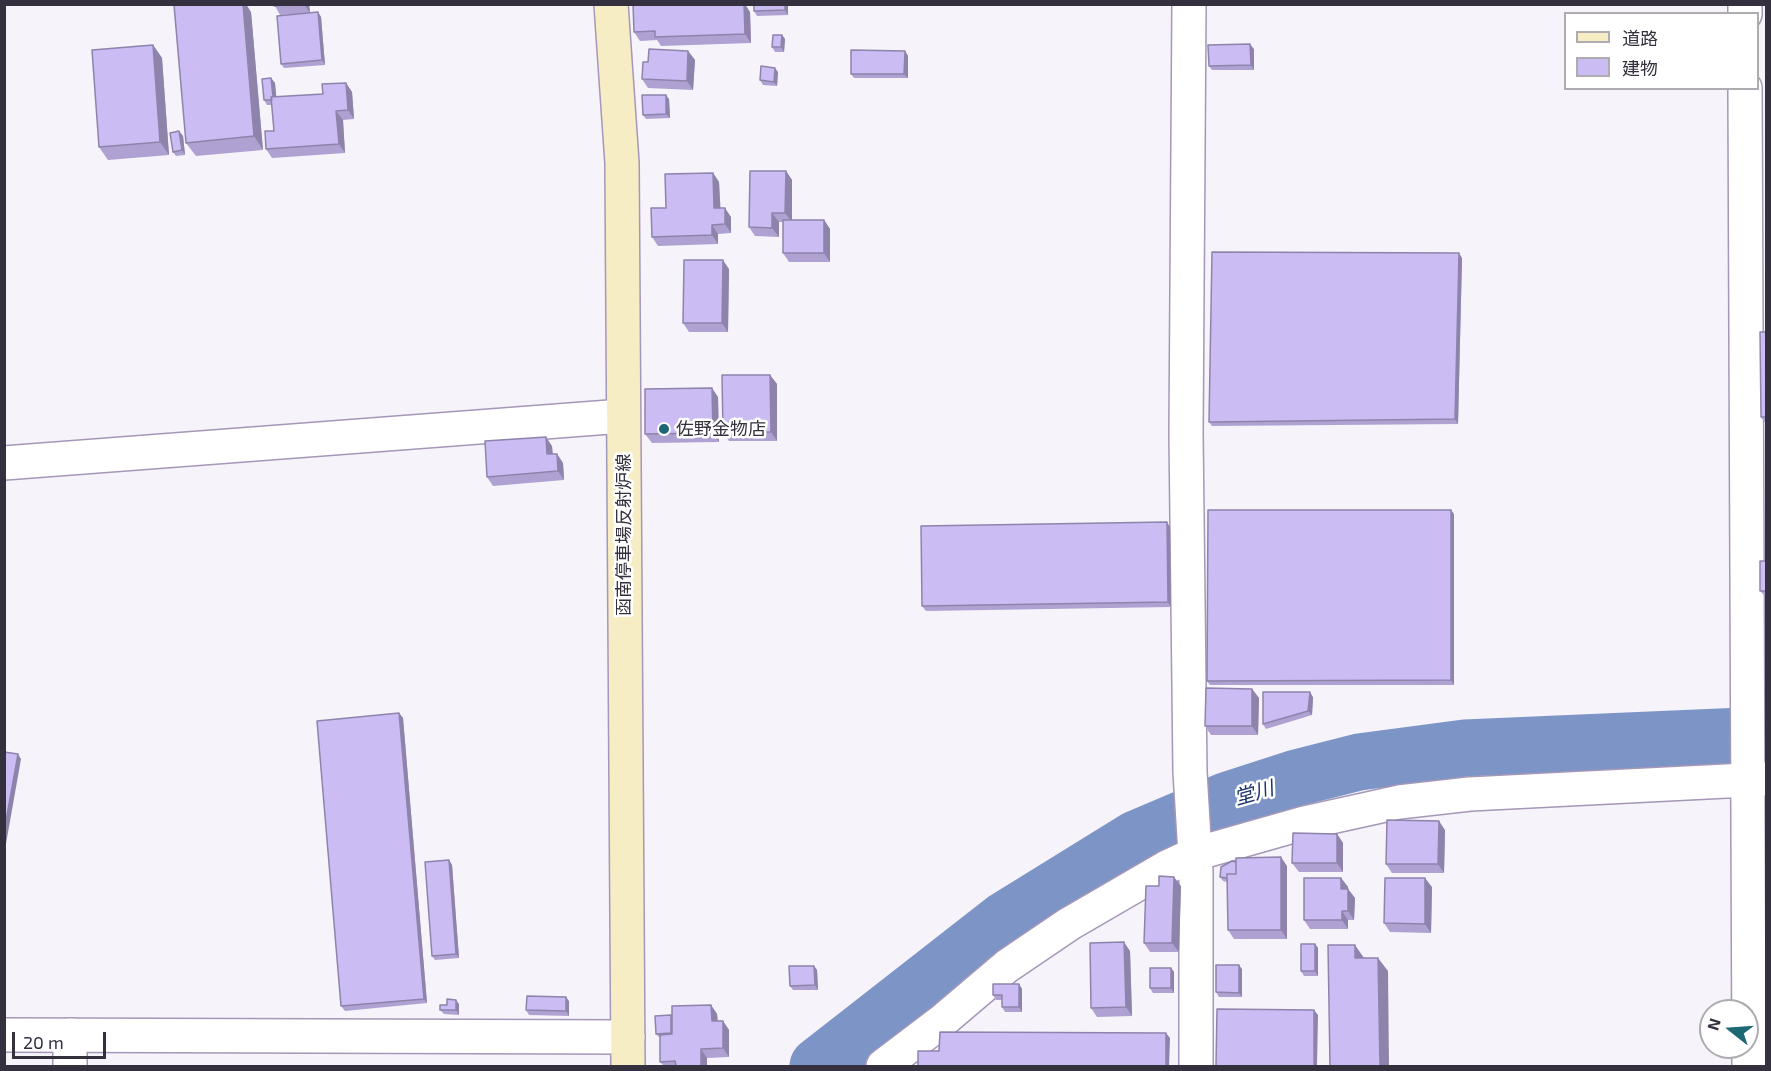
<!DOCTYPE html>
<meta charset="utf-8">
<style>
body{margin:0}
#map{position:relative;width:1771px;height:1071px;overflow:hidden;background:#f6f3fa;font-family:"Exo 2","Noto Sans JP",sans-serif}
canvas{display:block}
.frame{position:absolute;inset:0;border:6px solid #35303d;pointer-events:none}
.legend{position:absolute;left:1564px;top:12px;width:195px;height:78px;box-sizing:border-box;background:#fff;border:2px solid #aeacb1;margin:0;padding:8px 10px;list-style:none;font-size:18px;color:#35303d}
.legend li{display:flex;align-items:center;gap:12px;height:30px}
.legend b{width:30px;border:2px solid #aeacb1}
.north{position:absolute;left:1699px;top:999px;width:60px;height:60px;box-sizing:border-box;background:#fff;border:2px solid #aeacb1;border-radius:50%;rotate:287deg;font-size:16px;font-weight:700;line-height:24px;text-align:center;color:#35303d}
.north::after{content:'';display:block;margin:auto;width:21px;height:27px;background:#1e6774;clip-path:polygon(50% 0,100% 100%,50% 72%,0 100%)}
.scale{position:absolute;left:12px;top:1032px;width:94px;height:27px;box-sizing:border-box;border:3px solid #35303d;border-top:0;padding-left:8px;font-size:18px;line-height:21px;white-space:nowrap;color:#35303d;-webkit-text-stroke:4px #fff;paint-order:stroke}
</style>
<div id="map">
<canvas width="1771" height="1071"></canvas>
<div class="frame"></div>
<ul class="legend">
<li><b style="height:8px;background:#f6edc4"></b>道路</li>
<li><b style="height:16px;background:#cbbcf4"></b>建物</li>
</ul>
<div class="north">N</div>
<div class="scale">20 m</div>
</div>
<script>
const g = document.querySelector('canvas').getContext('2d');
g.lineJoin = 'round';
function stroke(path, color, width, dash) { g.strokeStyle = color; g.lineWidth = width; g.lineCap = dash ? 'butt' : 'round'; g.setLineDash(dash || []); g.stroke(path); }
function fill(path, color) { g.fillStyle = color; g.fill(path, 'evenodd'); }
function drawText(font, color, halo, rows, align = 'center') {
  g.font = font + ' "Exo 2","Noto Sans JP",sans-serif'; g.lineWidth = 5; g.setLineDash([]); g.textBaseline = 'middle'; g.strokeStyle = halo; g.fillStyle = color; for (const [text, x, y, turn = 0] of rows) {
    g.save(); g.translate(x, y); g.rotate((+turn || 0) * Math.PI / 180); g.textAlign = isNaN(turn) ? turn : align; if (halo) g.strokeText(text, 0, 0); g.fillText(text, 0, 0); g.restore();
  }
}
stroke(new Path2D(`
 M818 1066 1005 920 1136 839 1228 800 1296 778 1359 762 1465 748 1766 735`), '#7d95c6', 57);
const minor = new Path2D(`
 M1189 4 1186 433 1190 772 1196 871V1066
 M1745 4V14
 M1745 88 1749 1066
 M4 463 623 416
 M70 1035V1066
 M883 1066 941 1022 1007 966 1069 924 1167 867 1195 854 1304 823 1399 802 1470 794 1766 779`);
const tertiary = new Path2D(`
 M4 1035 628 1037`);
const secondary = new Path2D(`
 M611 4 622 163 628 1066`);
stroke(minor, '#a597b7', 36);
stroke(tertiary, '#a597b7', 36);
stroke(secondary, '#a597b7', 36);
stroke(minor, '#fff', 33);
stroke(tertiary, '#fff', 33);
stroke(secondary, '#f6edc4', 33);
fill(new Path2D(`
 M274 4H309L310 13 280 15Z
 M754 4H788V15L757 16 754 11Z
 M658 5 750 12 751 43 661 46 657 40 640 41 634 32Z
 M251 12 263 150 196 156 186 143Z
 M318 12 321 17 325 65 284 68 281 64Z
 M782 35 785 39 784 52H775L772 47Z
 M153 45 162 58 169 155 108 160 99 147Z
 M1254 49V70H1212L1209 66Z
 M688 51 695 60 693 90 648 88 642 79 648 62Z
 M905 51 908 56V78H854L851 74Z
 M778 72 777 86 763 85 760 80Z
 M271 78 275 83 276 97 323 94 346 83 352 92 354 119 343 120 345 153 272 158 266 149 274 131 272 105H267L264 100Z
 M669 99 670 118 646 119 643 115Z
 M179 131 183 136 185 155 176 156 173 152Z
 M786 171 792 180V220H824L830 229V262H789L783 253V222H779V237L755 236 749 227Z
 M713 173 719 182 720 208 731 217V233L718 234V244L658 246 652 237 666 208Z
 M1462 258 1458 424 1212 426 1209 422Z
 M729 269 728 332H689L683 323Z
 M1767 332V422H1764L1761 417Z
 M770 375 777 384V441H729L723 432Z
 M718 397 719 442 652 443 645 434Z
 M552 446 553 454H557L563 463 564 480 493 486 487 477Z
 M1454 514V685H1210L1207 681Z
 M1170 527 1171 607 926 611 922 606Z
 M1767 561V595H1764L1760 591Z
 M1252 689 1259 698 1258 735H1211L1205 726Z
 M1313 697 1312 715 1266 729 1263 724Z
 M399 713 403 718 427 1003 345 1011 341 1006Z
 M1445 830 1444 873H1392L1386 864Z
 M1337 834 1343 843V872H1299L1292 863Z
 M449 860 452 865 459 958 435 960 432 956Z
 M1287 866V939H1234L1228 930 1227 882 1223 881 1220 877Z
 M1341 878 1348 887V889L1355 898 1354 920H1348V929H1310L1304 920Z
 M1159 886H1181L1179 952H1150L1144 943Z
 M1432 887 1431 933 1390 932 1384 923Z
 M1315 944 1318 948V976H1304L1301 971Z
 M1130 951 1132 1016 1097 1017 1091 1008Z
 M814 966 817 970 818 990H793L790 986Z
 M1171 968 1174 972V993H1153L1150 988Z
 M1242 969V997H1219L1216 992Z
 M1019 984 1022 989V1012H1005L1002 1007V1000H996L993 995Z
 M569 1001V1016L529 1015 526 1010Z
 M459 1004V1015L444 1014 440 1010Z
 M711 1005 717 1014 718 1021H723L729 1030V1057L707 1058V1066H664L660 1062V1038L656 1034Z`), '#afa2d2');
fill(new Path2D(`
 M243 4H246L251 12 263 150 254 136Z
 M304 4H309L310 13Z
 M744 4H745L750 12 751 43 745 34Z
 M785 4H788V15L785 10Z
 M318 12 321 17 325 65 322 60Z
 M782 35 785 39 784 52 781 47Z
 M1250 44 1254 49V70L1251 65Z
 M153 45 162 58 169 155 160 142Z
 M688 51 695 60 693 90 687 81Z
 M905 51 908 56V78L904 74Z
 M775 68 778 72 777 86 774 82Z
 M271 78 275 83 277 104 273 100Z
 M346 83 352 92 354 119 348 110Z
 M666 95 669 99 670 118 666 114Z
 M336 111 343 120 345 153 339 144Z
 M179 131 183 136 185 155 182 150Z
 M786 171 792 180V222L785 213Z
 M713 173 719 182 721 217 714 208Z
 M725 208 731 217V233L725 224Z
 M772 213 779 222V237L772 228Z
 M824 220 830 229V262L824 253Z
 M712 225 718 234V244L712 235Z
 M1459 253 1462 258 1458 424 1455 419Z
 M723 260 729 269 728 332 722 323Z
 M770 375 777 384V441L771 432Z
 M712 388 718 397 719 442 713 433Z
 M546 437 552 446 553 463 547 454Z
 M557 454 563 463 564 480 558 471Z
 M1451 510 1454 514V685L1451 680Z
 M1167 522 1170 527 1171 607 1168 602Z
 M1252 689 1259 698 1258 735 1252 726Z
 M1310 692 1313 697 1312 715 1308 711Z
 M399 713 403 718 427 1003 424 999Z
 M18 754 21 759 4 855V832Z
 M1439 821 1445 830 1444 873 1438 864Z
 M1337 834 1343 843V872L1337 863Z
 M1281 857 1287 866V939L1281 930Z
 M449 860 452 865 459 958 456 954Z
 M1174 877 1181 886 1179 952 1172 943Z
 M1341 878 1348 887 1347 898 1341 889Z
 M1425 878 1432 887 1431 933 1425 924Z
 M1348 889 1355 898 1354 920 1348 911Z
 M1342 911 1348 920V929L1342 920Z
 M1124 942 1130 951 1132 1016 1126 1007Z
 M1315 944 1318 948V976L1315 971Z
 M1355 945 1364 958H1355Z
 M1378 958 1388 971 1389 1066H1380Z
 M1239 965 1242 969V997L1239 993Z
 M814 966 817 970 818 990 815 985Z
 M1171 968 1174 972V993L1171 988Z
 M1019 984 1022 989V1012L1019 1007Z
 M566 997 569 1001V1016L566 1011Z
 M456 1000 459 1004V1015L456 1010Z
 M711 1005 717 1014 718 1030 712 1021Z
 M1314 1010 1318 1015 1317 1066H1314Z
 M723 1021 729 1030V1057L723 1048Z
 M1166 1033 1170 1038 1169 1066H1166Z
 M701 1049 707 1058V1066H701Z`), '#8e84ab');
const building = new Path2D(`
 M243 4 254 136 186 143 174 5Z
 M274 4H295L274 6Z
 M633 4H654V5L744 4 745 34 655 37V31L634 32Z
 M754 4H785V10L754 11Z
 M318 12 322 60 281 64 277 16Z
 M773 35H782L781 47H772Z
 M1250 44 1251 65 1209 66 1208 45Z
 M153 45 160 142 99 147 92 50Z
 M649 49 688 51 687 81 642 79 643 62H648Z
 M851 50 905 51 904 74H851Z
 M761 66 775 68 774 82 760 80Z
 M271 78 273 97H271L272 100H264L262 79Z
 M346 83 348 110 336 111 339 144 266 149 265 131H274L271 97 323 94 322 84Z
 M642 95H666V114L643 115Z
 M179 131 182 150 173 152 170 133Z
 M750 171H786L785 213H772V228L749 227Z
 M713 173 714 208H725V224L712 225V235L652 237 651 208H666L665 174Z
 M783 220H824V253H783Z
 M1212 252 1459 253 1455 419 1209 422Z
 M684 260H723L722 323H683Z
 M1760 332H1767V417H1761Z
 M722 375H770L771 432H723Z
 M712 388 713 433 645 434V389Z
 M546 437 547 454H557L558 471 487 477 485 441Z
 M1208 510H1451V680L1207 681Z
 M1167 522 1168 602 922 606 921 526Z
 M1760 561H1767V591H1760Z
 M1206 688 1252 689V726H1205Z
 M1263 692H1310L1308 711 1263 724Z
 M399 713 424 999 341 1006 317 721Z
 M4 752 18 754 4 832Z
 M1387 820 1439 821 1438 864H1386Z
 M1293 833 1337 834V863H1292Z
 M1281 857V930H1228L1227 874H1236V858Z
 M449 860 456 954 432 956 425 862Z
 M1232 861 1236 862V874H1227V878L1220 877 1221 867Z
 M1159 876 1174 877 1172 943H1144L1146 886H1159Z
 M1304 878H1341V889H1348V911H1342V920H1304Z
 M1385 878H1425V924L1384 923Z
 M1124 942 1126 1007 1091 1008 1090 943Z
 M1301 944H1315V971H1301Z
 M1328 945H1355V958H1378L1380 1066H1330Z
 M1216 965H1239V993L1216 992Z
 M789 966H814L815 985 790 986Z
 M1150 968H1171V988H1150Z
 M993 984H1019V1007H1002V995H993Z
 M527 996 566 997V1011L526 1010Z
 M447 999 456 1000V1010H440V1005H447Z
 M711 1005 712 1021H723V1048L701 1049V1066H676L675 1061 660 1062V1035L672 1034V1006Z
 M1217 1009 1314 1010V1066H1216Z
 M671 1015V1033L656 1034 655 1016Z
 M940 1032 1166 1033V1066H918V1051H939Z`);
fill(building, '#cbbcf4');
stroke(building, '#8e84ab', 1.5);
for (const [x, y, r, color] of [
 [664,429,6,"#1e6774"]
]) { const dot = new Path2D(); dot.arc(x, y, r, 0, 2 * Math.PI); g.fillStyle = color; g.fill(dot); stroke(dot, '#fff', 2); }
drawText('18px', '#35303d', '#fff', [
 ["佐野金物店",676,429]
], 'left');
drawText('18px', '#35303d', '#fff', [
 ["函南停車場反射炉線",624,535,-90]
]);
drawText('italic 20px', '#1a3470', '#fff', [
 ["堂川",1254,793,-16]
]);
</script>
